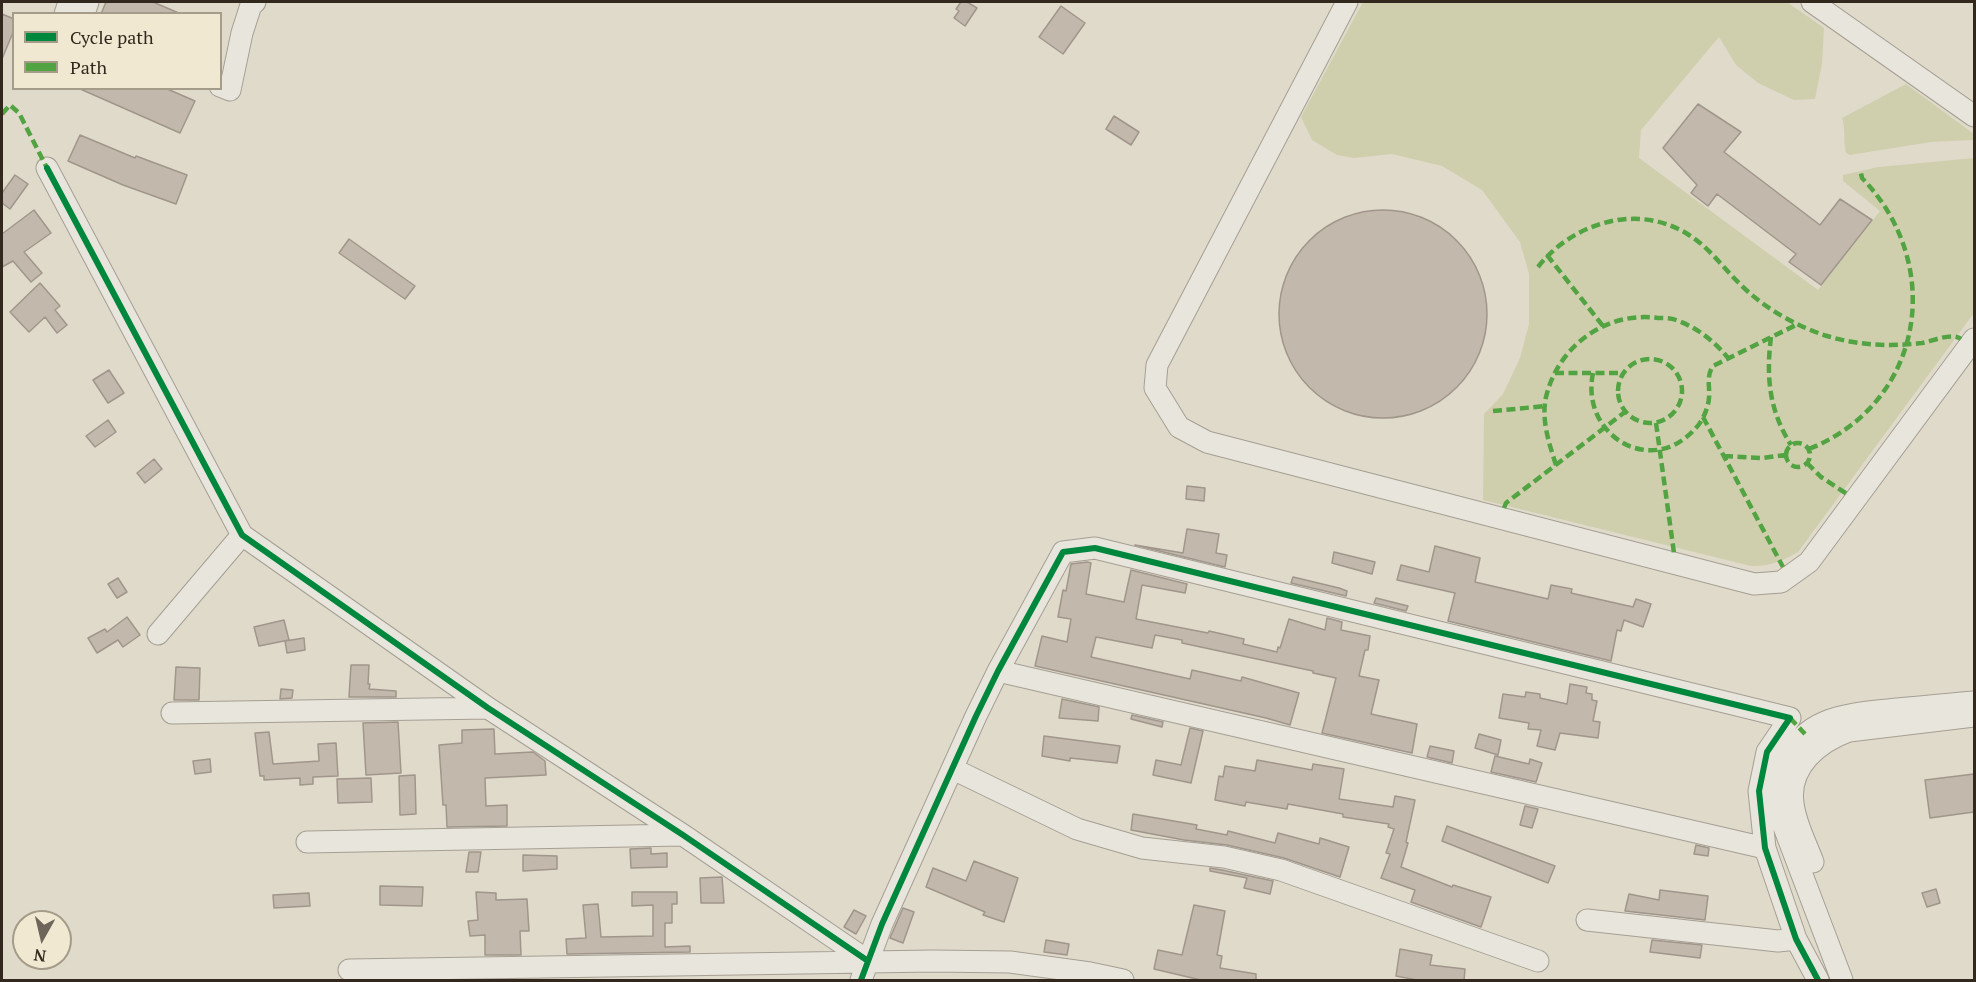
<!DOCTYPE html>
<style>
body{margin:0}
#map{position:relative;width:1976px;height:982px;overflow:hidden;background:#e0dacb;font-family:"PT Serif",serif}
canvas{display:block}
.frame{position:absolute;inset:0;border:3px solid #32281e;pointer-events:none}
.legend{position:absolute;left:12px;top:12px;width:210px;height:78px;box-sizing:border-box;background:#f1e8d1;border:2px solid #a59b89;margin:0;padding:8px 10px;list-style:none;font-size:18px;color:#32281e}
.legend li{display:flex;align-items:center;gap:12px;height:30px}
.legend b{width:30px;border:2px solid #a59b89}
.north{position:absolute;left:12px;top:910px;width:60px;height:60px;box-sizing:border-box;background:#f1e8d1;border:2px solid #a59b89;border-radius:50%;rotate:188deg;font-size:16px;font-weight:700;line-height:24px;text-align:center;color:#32281e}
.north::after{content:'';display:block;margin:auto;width:21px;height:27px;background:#6f665b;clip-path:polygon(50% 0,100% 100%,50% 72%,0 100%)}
</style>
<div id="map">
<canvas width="1976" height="982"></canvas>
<div class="frame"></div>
<ul class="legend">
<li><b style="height:8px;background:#00873e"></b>Cycle path</li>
<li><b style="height:8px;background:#52a341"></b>Path</li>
</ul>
<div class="north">N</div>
</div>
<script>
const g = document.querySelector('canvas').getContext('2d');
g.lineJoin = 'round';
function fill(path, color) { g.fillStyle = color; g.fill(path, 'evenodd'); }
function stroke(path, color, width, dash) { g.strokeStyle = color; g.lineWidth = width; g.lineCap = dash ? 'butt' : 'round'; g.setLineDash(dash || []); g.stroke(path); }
fill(new Path2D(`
 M1363 2H1787L1824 28 1822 64 1815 99 1794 100 1758 83 1736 65 1719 37 1641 130 1639 158 1818 290 1880 211 1843 181V175L1878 167 1974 158V313L1798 552C1782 561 1769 567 1751 566L1483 500 1484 414 1503 394 1520 358 1529 324V274L1520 242 1482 190 1442 166 1392 154 1354 158 1337 155 1312 140 1301 117Z
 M1906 84 1974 134V140L1931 142 1850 155 1846 153C1843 142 1846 130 1842 118Z`), '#cfcfae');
const building = new Path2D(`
 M106 2H153L181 14H101Z
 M961 2H967L977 8 965 26 954 18 959 11 956 9Z
 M1061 6 1085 23 1063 54 1039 37Z
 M2 14 14 19V30L2 59Z
 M78 88H165L195 101 180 133Z
 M1698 104 1741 132 1724 152 1820 225 1840 199 1872 220 1821 285 1789 262 1796 254 1717 194 1708 206 1691 193 1697 185 1663 148Z
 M1114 116 1139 132 1131 145 1106 129Z
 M80 135 135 158 136 156 187 175 176 204 123 185 68 161Z
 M15 175 28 184 10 209 2 203V193Z
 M34 210 51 233 24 252 42 273 31 282 13 261 2 267V234Z
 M1279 314a104 104 0 1 1 208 0a104 104 0 1 1-208 0Z
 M349 239 415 286 405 299 339 253Z
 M40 283 60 306 55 310 67 325 57 333 45 317 29 332 10 312Z
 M109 370 124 393 108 403 93 380Z
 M108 420 116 432 95 447 86 436Z
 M154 459 162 469 145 483 137 473Z
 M1187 486 1205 488 1204 501 1186 499Z
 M1187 529 1219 534 1216 553 1227 555 1225 567 1135 545 1183 553Z
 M1435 546 1480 558 1475 582 1548 599 1551 585 1572 589 1571 593 1633 607 1636 599 1651 604 1643 627 1624 620 1621 631 1617 630 1611 661 1448 621 1455 593 1397 580 1401 565 1429 572Z
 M1334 552 1375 562 1372 574 1332 563Z
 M1087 562 1091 563 1086 594 1124 602 1131 570 1187 584 1185 593 1142 585 1136 619 1208 633 1209 631 1244 639 1243 644 1277 652 1278 647 1280 648 1289 619 1325 630 1327 618 1342 622 1341 630 1370 636 1368 650H1365L1359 676 1379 680 1371 714 1417 724 1412 753 1322 733 1336 678 1313 673V671L1182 643V640L1155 635 1152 648 1096 637 1091 657 1190 679 1192 670 1241 681 1242 677 1299 693 1290 725 1266 718 1035 666 1042 636 1067 642 1071 619 1058 617 1063 590 1066 591 1071 564Z
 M1293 577 1339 588 1347 591 1346 596 1291 583Z
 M118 578 127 592 117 598 108 584Z
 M1376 598 1408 606 1406 611 1374 603Z
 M127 617 140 635 123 647 118 640 97 653 88 638 105 629 107 632Z
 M284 620 289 640 259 646 254 627Z
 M304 638 305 650 287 653 285 641Z
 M351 665H369L368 684H370L369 689 396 691V697H349Z
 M176 667 200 668 199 700H174Z
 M1570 684 1587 687 1586 693 1592 694V700L1597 701 1593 721 1600 722 1598 738 1560 733 1555 750 1537 746 1541 730 1528 729 1529 723 1499 718 1503 694 1525 697 1526 692 1540 694V698L1567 704Z
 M281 689 293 690 292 698 280 699Z
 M1062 699 1099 707 1098 721 1059 718Z
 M1132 715 1163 722 1162 727 1131 719Z
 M398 722 401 773 366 775 363 723Z
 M1190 728 1203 731 1191 783 1153 775 1156 760 1181 765Z
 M494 729 495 754 533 752 545 761 546 775 485 778 486 806 507 805V826L447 827 446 805H443L439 745 462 743V730Z
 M269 732 273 764 319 761 318 744 336 743 338 776 313 777V784L300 785V778L264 780V776H260L255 733Z
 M1479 734 1501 740 1498 755 1475 748Z
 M1044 736 1120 746 1117 763 1070 758V761L1042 756Z
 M1430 746 1454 751 1452 763 1427 757Z
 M1495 756 1529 764 1530 759 1542 763 1536 782 1491 772Z
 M210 759 211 772 195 774 193 761Z
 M1257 760 1312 770 1313 764 1344 769 1339 799 1393 807 1395 796 1415 800 1406 842 1408 843 1401 867 1452 887 1453 885 1491 897 1481 927 1411 902 1415 890 1381 878 1390 854 1386 853 1394 829 1388 827 1389 824 1343 817V814L1288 804 1287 809 1246 802 1245 806 1215 800 1219 776 1223 777 1225 766 1255 771Z
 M1974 774V812L1930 818 1925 780Z
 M415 775 416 814 400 815 399 776Z
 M371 778 372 802 338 803 337 779Z
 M1525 806 1538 809 1532 828 1520 825Z
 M1133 814 1197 825 1196 829 1227 835 1228 831 1275 843 1278 833 1319 844 1320 838 1349 847 1340 877 1284 858 1227 845 1184 840 1131 830Z
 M1447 826 1555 866 1548 883 1442 841Z
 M1696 845 1709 848 1708 856 1694 854Z
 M651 848V854L667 853V867L631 868 630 849Z
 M469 852H481L478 872H466Z
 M523 855 557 856V869L523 871Z
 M974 861 1018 878 1004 922 983 915 985 912 926 887 933 868 966 881Z
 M1210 868 1222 870 1273 881 1270 894 1244 888 1247 878 1210 871Z
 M722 877 724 903H701L700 878Z
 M380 886 423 887 422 906 380 905Z
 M1936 889 1940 903 1927 907 1922 893Z
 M1660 890 1708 896 1705 920 1625 911 1629 894 1659 900Z
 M476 892 496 893V900L527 899 529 931H520L521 955H485V935L470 936 468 921 478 920Z
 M632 892H677V904H672V923H665V947L690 946V952L567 954 566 939 586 938 583 905 598 904 601 937 653 936V905L632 906Z
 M309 893 310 906 274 908 273 895Z
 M1194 905 1225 911 1217 955 1222 956 1220 968 1256 974V981H1205L1154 969 1158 950 1182 955Z
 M903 908 914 912 903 943 890 938Z
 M854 910 866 916 856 934 844 927Z
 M1046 940 1069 944 1067 955 1044 952Z
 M1652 940 1702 945 1700 958 1650 952Z
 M1400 949 1432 955 1430 965 1465 969 1464 981H1422L1396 976Z`);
fill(building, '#c3b8ac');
stroke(building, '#a0968b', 1.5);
const minor = new Path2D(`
 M1347 2 1157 365 1155 388 1179 427 1207 442 1754 584 1781 582 1809 562 1974 339
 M1812 2 1974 116
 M65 14 69 2
 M84 14 88 2
 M220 86 230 90 242 33 251 5 255 2
 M47 168 242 535 488 708 683 835 868 961
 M158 634 242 535
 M998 671 1765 848
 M172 713 488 708
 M953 769 1077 829 1142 848 1224 857 1281 870 1538 961
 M307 842 683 835
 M1813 862C1806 843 1795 823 1793 803 1788 766 1819 742 1849 731L1974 716
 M1587 920 1778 941 1796 939
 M349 970 933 961 1010 962 1090 973 1123 980
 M861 980 882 924 976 716 998 671 1063 552 1095 548 1790 718 1767 752 1759 791 1765 848 1796 939 1818 980
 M1842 980 1782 822C1777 802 1778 784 1785 764 1804 714 1852 714 1897 709 1923 707 1949 704 1974 702`);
stroke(minor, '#a59f94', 23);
stroke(minor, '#e8e5dc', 21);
stroke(new Path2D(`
 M2 114 10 105 19 113 47 168
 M1547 255 1603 326
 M1538 267C1572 223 1638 202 1689 235 1710 248 1723 268 1741 285 1764 308 1796 326 1827 336 1857 345 1890 347 1922 343 1933 341 1952 332 1961 339
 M1771 337C1766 377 1769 410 1791 445
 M1618 391a32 32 0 1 1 64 0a32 32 0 1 1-64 0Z
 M1555 373H1623
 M1593 373C1580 434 1649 477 1693 431 1702 423 1708 409 1709 398 1710 386 1706 376 1713 366L1798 324
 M1493 411 1546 406
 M1703 417 1783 567
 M1656 423 1674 553
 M1786 455a12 12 0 1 1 24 0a12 12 0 1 1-24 0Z
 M1809 449C1924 403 1946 265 1862 178L1861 173
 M1724 456 1762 458 1786 455
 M1807 463 1821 477 1847 494
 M1556 465C1549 443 1541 420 1546 397 1558 346 1606 311 1658 318 1664 318 1671 318 1676 320 1698 328 1714 341 1728 358
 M1504 508 1506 503 1625 412
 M1790 718 1805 734`), '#52a341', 4.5, [9, 4.5]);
stroke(new Path2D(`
 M47 168 242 535 488 708 683 835 868 961
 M861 980 882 924 976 716 998 671 1063 552 1095 548 1790 718 1767 752 1759 791 1765 848 1796 939 1818 980`), '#00873e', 6);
</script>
